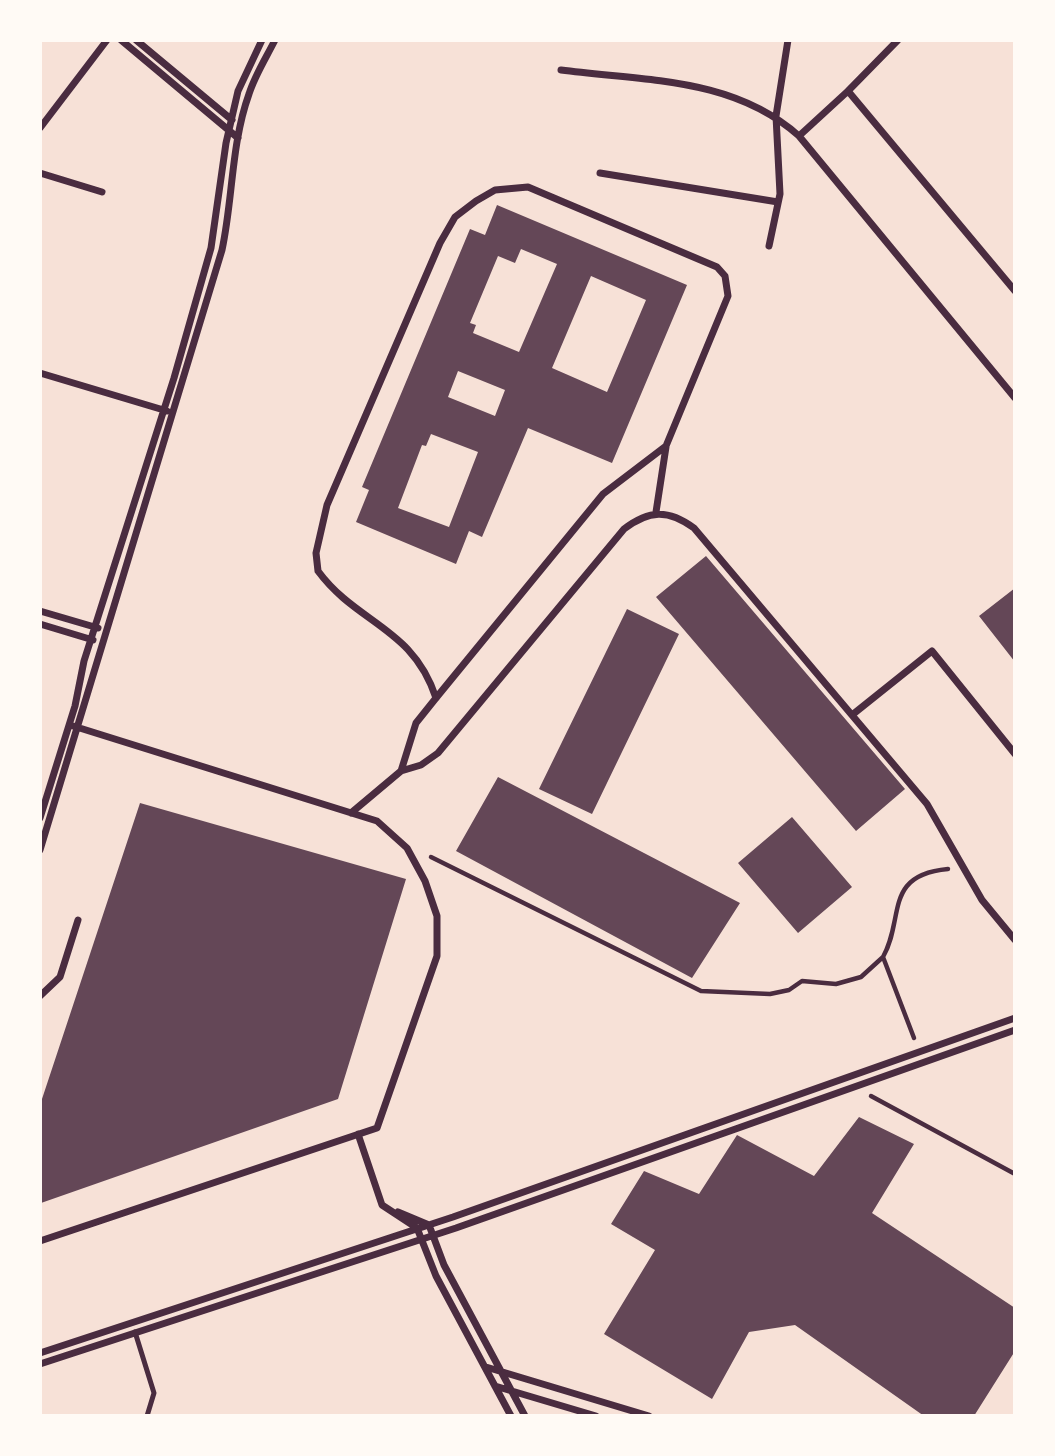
<!DOCTYPE html>
<style>
body{margin:0}
#map{position:relative;width:1055px;height:1456px;overflow:hidden;background:#f7e1d7;font-family:"PT Sans Narrow",sans-serif}
canvas{display:block}
.frame{position:absolute;inset:0;border:42px solid #fffaf5;pointer-events:none}
</style>
<div id="map">
<canvas width="1055" height="1456"></canvas>
<div class="frame"></div>
</div>
<script>
const g = document.querySelector('canvas').getContext('2d');
g.lineJoin = 'round';
function fill(path, color) { g.fillStyle = color; g.fill(path, 'evenodd'); }
function stroke(path, color, width, dash) { g.strokeStyle = color; g.lineWidth = width; g.lineCap = dash ? 'butt' : 'round'; g.setLineDash(dash || []); g.stroke(path); }
fill(new Path2D(`
 M497 205 687 285 612 463 528 428 482 537 469 531 456 564 356 522 369 490 362 487 470 229 485 235ZM521 249 557 264 519 352 473 333 476 325 470 323 498 256 515 263ZM591 276 646 300 607 392 552 368ZM458 371 505 390 495 416 448 397ZM431 434 478 452 449 527 398 508 422 445 426 446Z
 M706 556 905 789 856 831 656 597Z
 M1015 588V662L979 616Z
 M627 609 679 634 592 814 539 789Z
 M498 777 740 903 692 978 456 851Z
 M140 803 406 879 338 1099 41 1203 40 1105Z
 M792 817 852 887 798 933 738 863Z
 M859 1117 914 1144 872 1213 1015 1308V1351L974 1416H924L795 1325 749 1332 712 1399 604 1334 655 1250 611 1224 644 1171 699 1194 737 1135 814 1176Z`), '#644757');
stroke(new Path2D(`
 M431 857 701 991 770 994 789 990 802 981 836 984 861 977 883 957 914 1038
 M883 957C905 918 883 875 948 869
 M871 1096 1015 1174`), '#4a2c40', 4.5);
stroke(new Path2D(`
 M135 1332 154 1393 147 1416`), '#4a2c40', 5);
stroke(new Path2D(`
 M121 40 238 138
 M136 40 232 120
 M898 40 848 91 1015 291
 M561 70C645 81 733 77 799 136L1015 398
 M40 128 107 40
 M799 136 848 91
 M40 173 102 192
 M600 173 778 202
 M769 246 780 194 776 116 788 40
 M40 373 167 411
 M656 512 666 447
 M40 611 98 628
 M40 624 93 640
 M852 715 932 651 1015 754
 M401 771 416 723 436 698 603 494 666 446 728 296 725 276 717 267 528 187 495 190 476 201 455 217 440 243 327 505 316 553 318 571C357 624 413 627 436 698
 M351 813 401 771 421 765 438 753 624 529C649 510 668 509 694 528L927 804 982 900 1015 940
 M40 818 75 706 84 661 174 378 211 248 226 143 238 91 262 40
 M40 850 222 250C233 199 231 144 249 94 255 75 266 58 275 40
 M40 996 60 977 78 920
 M358 1134 382 1205 417 1228 436 1276 511 1416
 M398 1212 429 1225 444 1265 525 1416
 M40 1241 377 1128 437 956V916L425 881 407 848 377 821 70 725
 M40 1353 453 1217 1015 1018
 M40 1364 456 1228 1015 1030
 M486 1367 649 1416
 M495 1386 596 1416`), '#4a2c40', 7);
</script>
